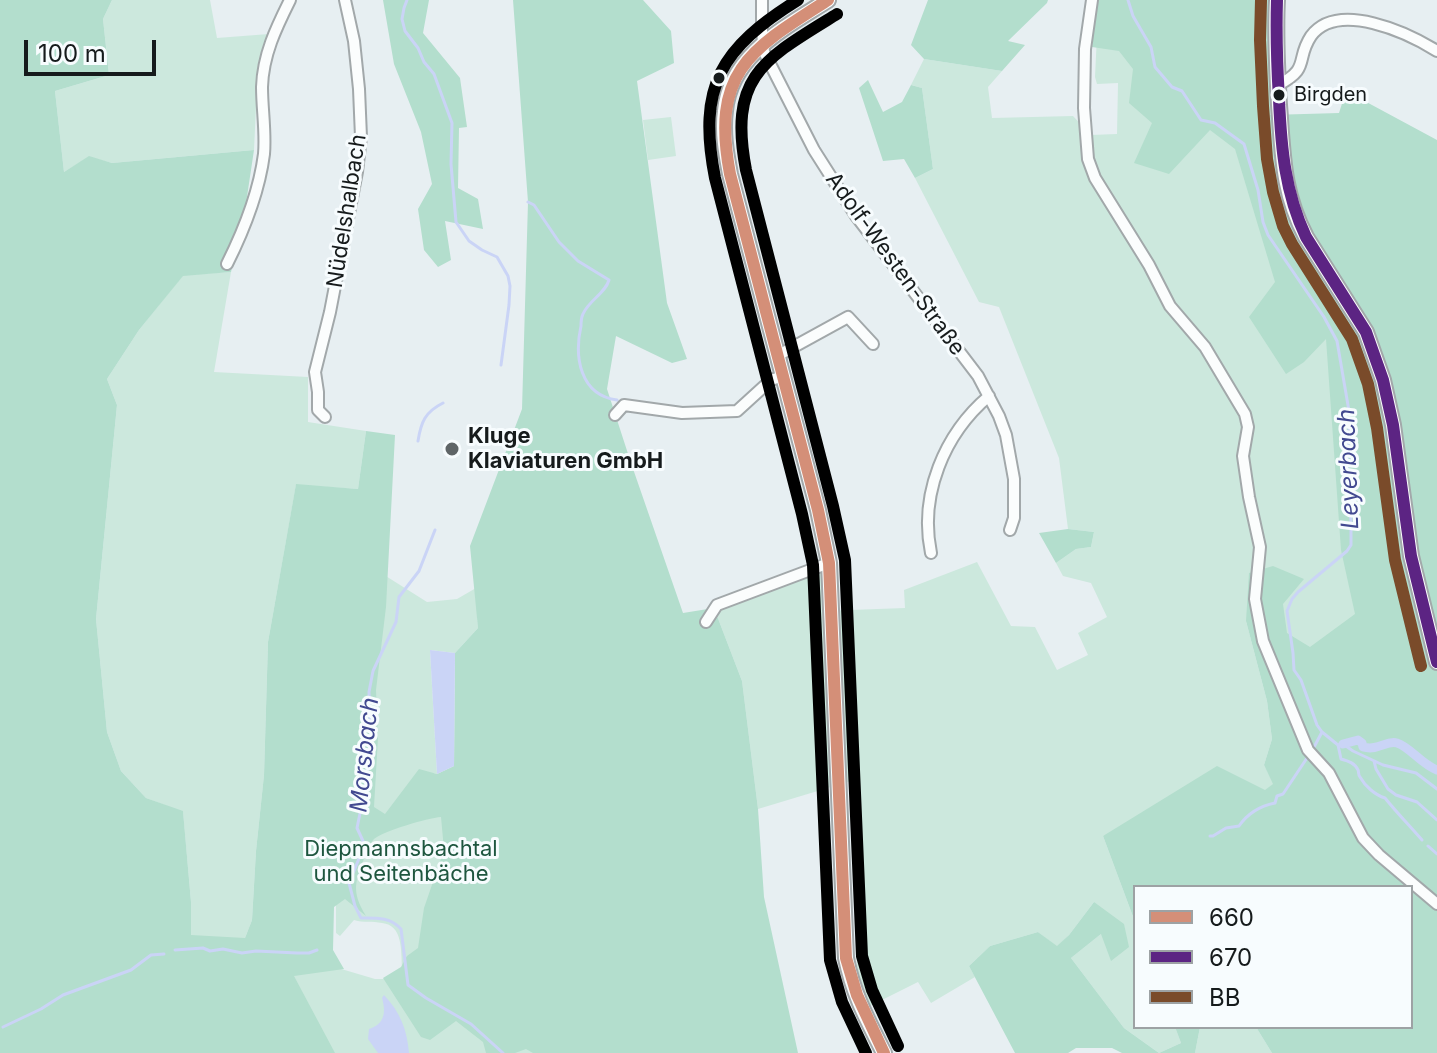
<!DOCTYPE html>
<meta charset="utf-8">
<style>
body{margin:0}
#map{position:relative;width:1437px;height:1053px;overflow:hidden;background:#e7eff2;font-family:Inter,sans-serif}
canvas{display:block}
.legend{position:absolute;left:1133px;top:885px;width:280px;height:144px;box-sizing:border-box;background:#f7fcfe;border:2px solid #9da2a4;margin:0;padding:10px 14px;list-style:none;font-size:24px;color:#161b1c}
.legend li{display:flex;align-items:center;gap:16px;height:40px}
.legend b{width:40px;border:2px solid #9da2a4}
.scale{position:absolute;left:24px;top:40px;width:132px;height:36px;box-sizing:border-box;border:4px solid #161b1c;border-top:0;padding-left:10px;font-size:24px;line-height:28px;white-space:nowrap;color:#161b1c;-webkit-text-stroke:6px #f7fcfe;paint-order:stroke}
</style>
<div id="map">
<canvas width="1437" height="1053"></canvas>
<ul class="legend">
<li><b style="height:10px;background:#d48f78"></b>660</li>
<li><b style="height:10px;background:#5c2483"></b>670</li>
<li><b style="height:10px;background:#7a4b2a"></b>BB</li>
</ul>
<div class="scale">100 m</div>
</div>
<script>
const g = document.querySelector('canvas').getContext('2d');
g.lineJoin = 'round';
function fill(path, color) { g.fillStyle = color; g.fill(path, 'evenodd'); }
function stroke(path, color, width, dash) { g.strokeStyle = color; g.lineWidth = width; g.lineCap = dash ? 'butt' : 'round'; g.setLineDash(dash || []); g.stroke(path); }
function drawText(font, color, halo, rows, align = 'center') {
  g.font = font + ' Inter,sans-serif'; g.lineWidth = 6; g.setLineDash([]); g.textBaseline = 'middle'; g.strokeStyle = halo; g.fillStyle = color; for (const [text, x, y, turn = 0] of rows) {
    g.save(); g.translate(x, y); g.rotate((+turn || 0) * Math.PI / 180); g.textAlign = isNaN(turn) ? turn : align; if (halo) g.strokeText(text, 0, 0); g.fillText(text, 0, 0); g.restore();
  }
}
fill(new Path2D(`
 M112 0H210L217 38 269 34 258 64 254 150 112 163 89 157 64 172 55 91 109 75 103 19Z
 M1097 35 1271 39 1306 249 1437 756 1246 621 1267 701 1272 739 1264 765 1274 784 1265 791 1103 836 1135 922V1027H1175L1181 1043 1159 1053 1124 1028 1071 958 1101 934 1094 902 1069 935 1057 947 1038 932 990 946 969 966 975 977 931 1003 918 982 870 1006 857 973 854 780 758 809 742 681 714 608 821 572 823 611 905 608 904 590 977 562 1011 626 1035 627 1057 670 1088 655 1078 633 1107 617 1091 583 1063 576 1056 563 1076 549 1091 547 1094 532 1068 529 1059 458 999 307 979 302 915 178 933 169 922 88 911 85 924 59 1002 71 988 87 992 118 1073 116 1091 135 1117 134 1118 83 1097 84 1095 77Z
 M671 117 676 156 648 160 643 120Z
 M231 272 214 372 308 377V422L366 431 358 489 296 485 268 642 264 775 256 851 252 920 245 938H237L375 979H384L402 967C401 951 403 925 382 923 372 921 364 923 354 920L340 936 336 933V901L362 561 427 602 457 599 476 588 478 628 455 653 430 650 437 774 433 773 482 803 569 1053H0V1018L190 934 191 902 183 812 146 798 121 771 107 732 96 619 117 405 107 379 139 330 183 275Z
 M1200 1027H1256L1272 1053H1195Z`), '#cce8dd');
fill(new Path2D(`
 M0 0H112L103 19 109 75 55 91 64 172 89 156 112 163 254 150 245 210 231 272 183 276 139 330 107 379 117 405 96 619 107 732 121 771 146 798 183 811 191 902V935L245 938 252 920 256 851 264 775 268 642 296 484 358 489 366 431 395 435 386 607 376 690 378 738 374 807 385 814 419 769 437 774 454 766 455 653 478 628 470 546 522 409 528 202 513 0H643L671 31 674 63 637 81 667 303 687 359 672 363 616 336 607 389 631 463 683 613 714 608 742 681 758 809 764 897 798 1053H533L526 1049 515 1053H486L483 1042 456 1021 430 1040 421 1037 383 978 401 967 407 956 418 948 424 908 444 850 441 817C427 818 384 831 374 839 370 843 367 851 365 856 355 882 351 891 366 916L345 899 334 907 333 950 344 969 294 976 335 1053H0Z
 M383 0H429L423 33 460 78 467 127 459 128 458 188 478 199 483 229 445 221 451 260 438 267 424 250 418 209 432 184 421 132 394 64Z
 M928 0H1048L1047 3 1008 41 1025 45 1002 71 924 59 911 45Z
 M1096 0H1273L1270 115 1339 113 1346 91 1437 140V1053H1272L1256 1027H1411V887H1135V922L1103 836 1217 766 1265 790 1273 784 1264 765 1272 739 1267 701 1246 621 1249 573 1273 566 1304 579 1283 604 1287 633 1310 647 1355 614 1341 550 1326 339 1304 362 1286 374 1249 317 1275 282 1235 149 1210 130 1169 174 1134 163 1152 123 1129 103 1133 69 1119 51 1092 47Z
 M868 80 883 112 902 102 911 85 922 88 933 169 915 178 904 159 883 161 859 88Z
 M1068 529 1094 532 1091 547 1076 549 1056 563 1039 533Z
 M1094 902 1124 924 1129 947 1111 961 1101 934 1071 958 1124 1028 1159 1053 1181 1043 1175 1027H1200L1195 1053H1122L1112 1048H1076L1068 1053H1015L969 966 990 946 1038 932 1057 946 1069 935Z`), '#b3decd');
fill(new Path2D(`
 M430 650 455 653 454 766 437 774Z
 M384 995C400 1012 407 1029 409 1053H378L368 1039 369 1029C385 1024 386 1012 382 998Z`), '#cad4f6');
stroke(new Path2D(`
 M407 0 404 8 402 19 405 31 418 48 424 62 434 74 452 123 451 164 456 222 469 241 482 250 497 257 508 276 510 286 509 305 501 365
 M1128 0 1133 16 1151 47 1155 67 1172 87 1182 91 1201 120 1215 123 1244 144 1258 190 1263 222 1268 235 1324 317 1337 341 1350 417 1347 462 1351 522V545L1347 551 1298 592 1292 599 1287 611 1293 653 1294 670 1301 680 1317 725 1322 732 1338 745 1343 744 1353 751 1383 765 1416 773 1437 789
 M528 202 534 205 559 242 578 261 609 280C605 294 589 300 583 314 581 318 581 322 581 326 574 357 580 395 617 400
 M418 441C421 422 425 412 443 403
 M435 530 419 571 399 597 396 622 373 671 369 692 371 740 365 789 357 828 363 841 360 856 349 883 355 906 361 918C377 918 390 917 401 929L408 985 426 998 471 1024 503 1053
 M1338 745 1341 759C1348 761 1355 763 1358 770 1359 772 1358 775 1360 777 1365 786 1375 795 1385 798 1397 813 1409 825 1422 840
 M1313 749 1322 732
 M1374 761 1376 769 1388 789 1396 795 1417 802 1437 820
 M1210 836H1213L1226 828 1239 826C1248 813 1260 806 1275 803L1277 796 1283 794 1307 758
 M1428 846 1437 854
 M175 950 203 948 210 951 223 949 242 953 256 951 297 953H309L317 950
 M3 1027 41 1009 63 995 131 970 151 955 164 954`), '#cad4f6', 3);
stroke(new Path2D(`
 M1343 744 1358 740 1362 743 1363 747C1379 751 1386 740 1397 743 1410 747 1421 764 1437 770`), '#cad4f6', 9);
const minor = new Path2D(`
 M762 0V31L764 52 814 150 856 216 978 376 999 416 1006 435 1014 479V518L1010 530
 M1092 0 1085 49 1084 108 1088 159 1095 178 1149 265 1170 306 1205 347 1245 414 1248 427 1243 456 1249 497 1260 547 1255 599 1263 641 1308 750 1329 773 1363 838 1379 855 1437 904
 M1278 85C1311 68 1295 60 1311 36 1338 0 1408 33 1437 51
 M227 264C244 230 259 193 264 154 266 132 262 109 262 87 263 55 276 28 290 0
 M777 356 848 317 873 344
 M615 415 624 405 682 413 737 411 771 380 783 376
 M325 417 318 410V392L315 372 330 312 357 172 361 137 359 89 354 41 345 0
 M931 553C919 495 944 434 989 396
 M706 622 717 605 829 563`);
const major = new Path2D(`
 M828 0C786 27 730 55 725 111 722 132 726 153 730 174L818 510 829 563 846 958C853 994 868 1021 884 1053
 M1277 0C1275 35 1277 70 1279 105 1283 155 1282 191 1306 237L1366 332 1383 380 1393 425 1411 556 1437 662`);
stroke(minor, '#a2a8aa', 14);
stroke(major, '#a2a8aa', 18);
stroke(minor, '#fbfdfd', 10);
stroke(major, '#fbfdfd', 14);
stroke(new Path2D(`
 M828 0C749 50 711 72 730 174L818 510 829 563 846 958 857 995 884 1053`), '#d48f78', 12);
stroke(new Path2D(`
 M1277 0C1276 33 1277 66 1279 99 1281 147 1285 193 1306 237L1366 332 1383 380 1393 425 1411 556 1437 662`), '#5c2483', 12);
stroke(new Path2D(`
 M1261 0 1260 40 1263 106 1267 159 1273 192 1283 226 1292 244 1352 339 1368 384 1377 428 1395 560 1421 666`), '#7a4b2a', 12);
stroke(new Path2D(`
 M798 0C721 48 697 86 715 178L802 514 813 565 830 960 842 1002 866 1053`), '#000', 12);
stroke(new Path2D(`
 M837 14C764 59 728 76 746 170L833 506 845 560 862 956 872 990 898 1046`), '#000', 12);
for (const [x, y, r, color] of [
 [719,78,7,"#161b1c"],
 [1279,95,7,"#161b1c"],
 [452,449,8,"#5f6567"]
]) { const dot = new Path2D(); dot.arc(x, y, r, 0, 2 * Math.PI); g.fillStyle = color; g.fill(dot); stroke(dot, '#f7fcfe', 3); }
drawText('20px', '#161b1c', '#f7fcfe', [
 ["Birgden",1294,95]
], 'left');
drawText('22px', '#161b1c', '#f7fcfe', [
 ["Nüdelshalbach",347,211,-81],
 ["Adolf-Westen-Straße",895,264,54]
]);
drawText('bold 22px', '#161b1c', '#f7fcfe', [
 ["Kluge",468,436],
 ["Klaviaturen GmbH",468,461]
], 'left');
drawText('22px', '#1e563f', '#f7fcfe', [
 ["Diepmannsbachtal",401,849],
 ["und Seitenbäche",401,874]
]);
drawText('italic 24px', '#424990', '#f7fcfe', [
 ["Leyerbach",1349,469,-92],
 ["Morsbach",365,755,-84]
]);
</script>
